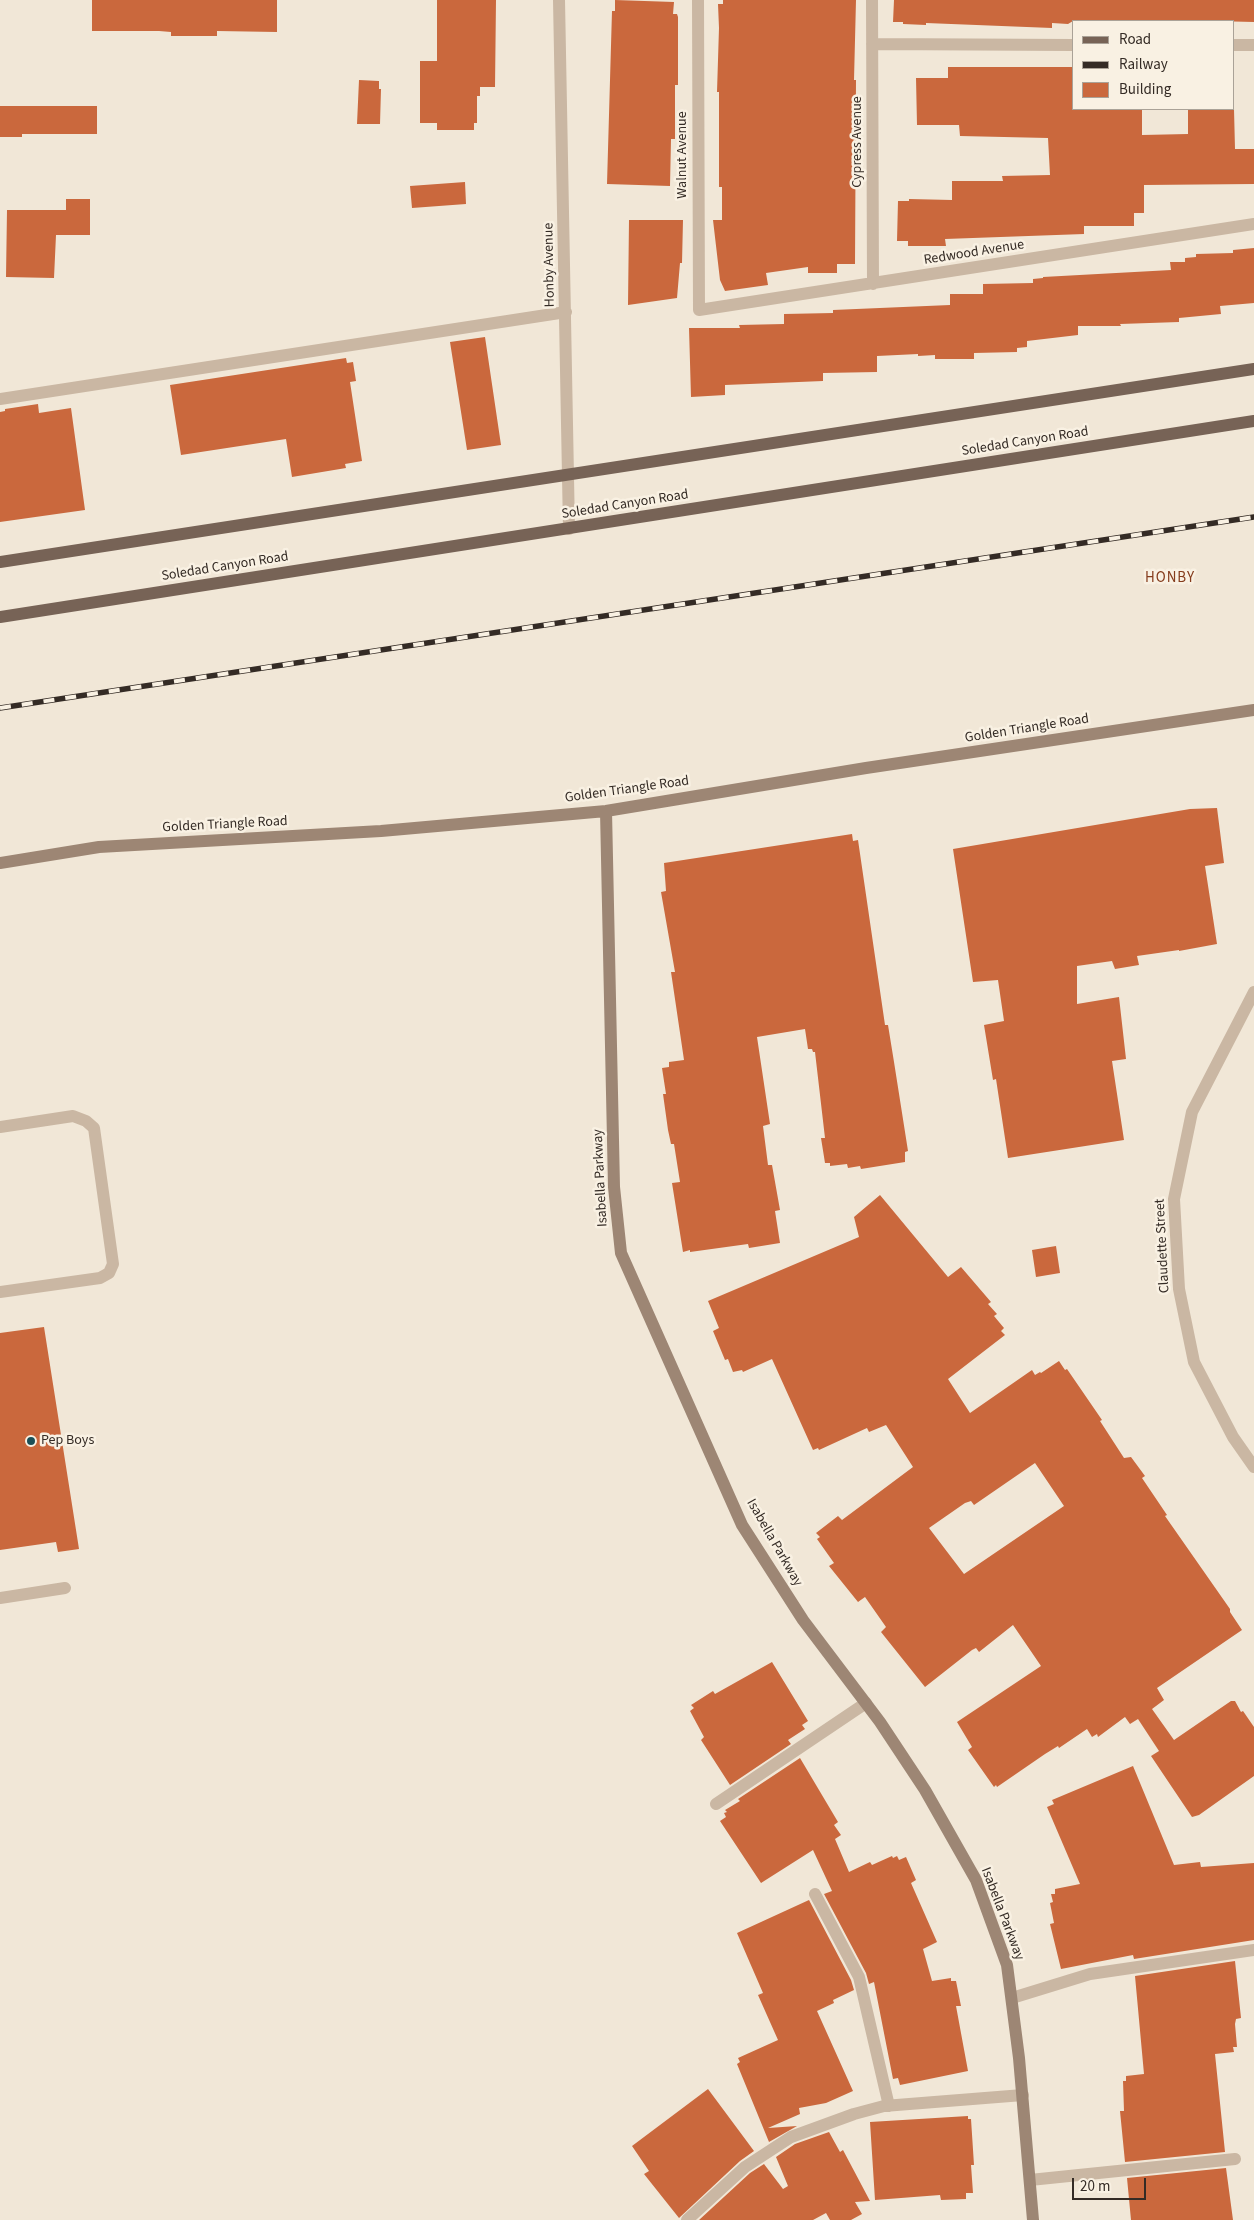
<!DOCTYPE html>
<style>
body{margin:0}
#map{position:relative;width:1254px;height:2220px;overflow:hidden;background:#f1e7d7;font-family:"Source Sans 3",sans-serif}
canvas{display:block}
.legend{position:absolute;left:1072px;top:20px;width:162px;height:90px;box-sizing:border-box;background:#f9f1e3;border:1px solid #aaa297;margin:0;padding:6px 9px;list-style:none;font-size:15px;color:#342b25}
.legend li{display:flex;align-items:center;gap:10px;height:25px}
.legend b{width:25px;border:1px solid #aaa297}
.scale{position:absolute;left:1072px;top:2178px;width:74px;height:22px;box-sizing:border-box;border:2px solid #342b25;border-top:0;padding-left:6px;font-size:15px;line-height:18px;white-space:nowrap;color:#342b25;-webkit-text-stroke:4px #f9f1e3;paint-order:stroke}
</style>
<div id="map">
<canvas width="1254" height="2220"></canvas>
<ul class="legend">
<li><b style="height:6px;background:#776356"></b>Road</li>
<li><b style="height:6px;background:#342b25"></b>Railway</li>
<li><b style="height:14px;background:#ca683d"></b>Building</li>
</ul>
<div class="scale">20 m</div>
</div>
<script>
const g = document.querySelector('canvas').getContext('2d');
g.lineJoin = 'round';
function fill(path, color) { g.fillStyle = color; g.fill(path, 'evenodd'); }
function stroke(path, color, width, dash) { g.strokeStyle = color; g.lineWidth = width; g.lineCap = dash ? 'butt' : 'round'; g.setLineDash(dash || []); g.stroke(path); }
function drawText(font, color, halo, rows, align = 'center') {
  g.font = font + ' "Source Sans 3",sans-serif'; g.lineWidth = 5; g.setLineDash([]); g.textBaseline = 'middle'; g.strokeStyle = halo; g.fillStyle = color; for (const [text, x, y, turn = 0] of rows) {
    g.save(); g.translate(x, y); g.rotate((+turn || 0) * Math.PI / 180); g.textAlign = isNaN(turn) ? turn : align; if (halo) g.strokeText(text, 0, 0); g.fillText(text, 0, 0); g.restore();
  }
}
fill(new Path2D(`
 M92 0H277V32L217 31V36H171V32L159 31H92Z
 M437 0H496L495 87H480V96H477V123H474V130H437V123H420V61H437Z
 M615 0 674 2 673 14H677L678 17V85H675V139H671L670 186 607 184 612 11H615Z
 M723 0H856L854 80H856L855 264H837V273H808V267L766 273 768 285 725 291 720 280 713 220H722V187H719V92H717L719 28 718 4H723Z
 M894 0H1254V22L1172 20V21H1073L1068 24 1052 23V28L926 23V25L903 24V22H893Z
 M948 67H1073V109H1142V135L1188 134V109H1234L1235 149H1254V184L1144 185V213H1134V226H1084V234L945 239 946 246H908V241H897L898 201H909V199L952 200V181H1003L1002 176 1050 175 1048 138 960 136 959 125H917L916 78H948Z
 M359 80 379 81V89H381L380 124H357Z
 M0 106H97V134H22V137H0Z
 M465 182 466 204 412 208 410 186Z
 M66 199H90V235H56L54 278 6 277 7 210H66Z
 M629 220H683L682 263H680L677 298 628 305Z
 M1254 248V303L1220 306 1221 314 1179 318V322L1120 324 1121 326H1078V335L1027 341V347L1017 348V352L974 353V359H935V355L918 356V354L877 356V372L823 373V381L725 385V395L691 397 689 328H740L739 325 784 324V314L833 313V310L950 305V294H983V284L1033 283V279L1043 278V277L1171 270 1170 262H1185V258L1196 257V254L1233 253V250Z
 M485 337 501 445 467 450 450 342Z
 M346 358 347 363 353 362 356 381 350 382 362 461 345 464 346 468 292 477 286 439 181 455 170 385Z
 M38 404 39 413 71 408 85 510 0 522V412L5 411V409Z
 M1217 808 1224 863 1205 866 1217 944 1179 951V950L1137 956 1139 965 1115 969 1112 961 1077 966V1004L1119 997 1126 1059 1112 1061 1124 1140 1008 1158 996 1079 993 1080 984 1025 1004 1021 998 980 973 982 953 849 1190 809Z
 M852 834 853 841 858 840 885 1025H888L894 1062 908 1151 905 1152V1162L861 1169 860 1166 848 1168 847 1164 830 1166V1163H825L821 1138H825L815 1052H813L812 1049H808L805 1029 757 1037 770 1124 763 1126 768 1165H772L780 1210 775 1211 780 1243 749 1248 748 1244 690 1252V1250L683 1252 672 1183 680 1182 674 1144H671L668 1130 663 1094H666L662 1068 669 1067V1062L684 1060 671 972H675L661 892 666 891 664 863Z
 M880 1195 948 1277 961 1267 991 1302 988 1304 997 1314 994 1316 1004 1328 1001 1331 1005 1335 948 1379 970 1413 1032 1370 1035 1375 1040 1372 1041 1373 1059 1361 1065 1370 1067 1369 1102 1420 1100 1421 1124 1458 1131 1457 1145 1476 1142 1478 1167 1515 1165 1516 1230 1609V1612L1242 1630 1157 1688 1164 1700 1152 1709 1174 1740 1231 1701H1235L1241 1712 1243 1711 1254 1727V1776L1199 1815 1192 1817 1151 1756 1159 1751 1138 1719 1130 1724 1125 1717 1098 1737 1097 1734 1092 1737 1087 1729 1059 1748 1058 1746 1045 1754 997 1787 996 1785 994 1787 968 1750 972 1747 957 1722 1041 1666 1013 1625 979 1652 976 1648 972 1650 925 1687 881 1632 886 1627 865 1597 858 1602 829 1566 834 1563 817 1539 820 1537 816 1533 838 1516 842 1520 913 1467 886 1425 869 1432 867 1428 819 1450 818 1448 813 1450 772 1359 743 1372 742 1370 733 1372 728 1359 725 1360 713 1331 719 1328 708 1301 859 1237 854 1217ZM1035 1463 1064 1506 964 1574 929 1528 965 1503 971 1501 974 1505Z
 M1056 1246 1060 1273 1036 1277 1032 1250Z
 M44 1327 79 1549 58 1552 56 1542 0 1550V1333Z
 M772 1662 808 1721 802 1725 805 1729 788 1740 791 1744 730 1785 701 1740 704 1737 690 1711 694 1708 691 1705 713 1691 715 1694Z
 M800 1758 838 1822 834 1825 841 1835 835 1839 849 1872 870 1862 872 1865 892 1856 893 1858 897 1856 899 1860 906 1857 916 1880 911 1883 937 1942 923 1949 932 1981 951 1978V1981H956L961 2006H956L968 2071 900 2085 898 2078 893 2079 874 1982 869 1984 866 1973 824 1894 832 1891 813 1850 761 1883 720 1821 726 1817 724 1813 727 1812 725 1810 740 1801 738 1799Z
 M1133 1766 1174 1865 1200 1862 1201 1867 1254 1863V1940L1134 1959 1133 1955 1061 1969 1050 1924 1054 1923 1050 1903 1053 1902 1051 1894H1055V1889L1080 1884 1047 1807 1054 1804 1052 1800Z
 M809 1900 851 1980 854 1990 833 2000 834 2003 817 2011 853 2091 826 2103 799 2108 800 2114 768 2128 797 2126 769 2142 737 2064 740 2062 738 2058 778 2040 758 1995 763 1993 737 1933Z
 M1235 1961 1241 2018 1236 2019 1235 2024 1237 2047H1233L1234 2052 1215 2054 1225 2152 1125 2162 1120 2111H1124L1123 2081H1126V2076L1144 2074 1135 1976Z
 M708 2089 754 2151 740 2161 679 2218 644 2174 649 2171 632 2146Z
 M968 2116V2119H971L974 2165H971L973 2193H966V2199L941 2200 940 2195 875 2200 870 2122Z
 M829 2132 840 2152 843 2150 870 2201 855 2202 862 2214 851 2220H830L826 2213 813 2220H699L750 2173 764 2164 783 2189 788 2186 776 2157 795 2144Z
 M1226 2168 1233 2220H1131L1127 2178Z`), '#ca683d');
stroke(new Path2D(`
 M698 0 699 310 1254 224
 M872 0 873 284
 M872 44 1073 45
 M1233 45H1254
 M0 1127 73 1116 86 1121 94 1128 113 1264 109 1273 100 1278 0 1292
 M0 1598 65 1588
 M716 1804 866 1703
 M815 1894 859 1977 889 2106
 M1012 1998 1090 1974 1254 1950
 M1030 2180 1235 2159
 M687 2220 745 2167 791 2137 854 2114 884 2106 1023 2095`), '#cab7a3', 12);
stroke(new Path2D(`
 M559 0 569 529
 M0 399 566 312
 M1254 992 1192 1112 1174 1199 1179 1289 1194 1362 1233 1437 1254 1467`), '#cab7a3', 12);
stroke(new Path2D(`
 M606 811 614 1187 621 1253 742 1525 803 1620 880 1722 925 1790 976 1880 1007 1965 1019 2058 1033 2220
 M0 863 99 847 381 831 606 811 866 768 1254 710`), '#9d8674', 12);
stroke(new Path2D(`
 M0 562 1254 369
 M0 617 1254 421`), '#776356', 12);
const rail = new Path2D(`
 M0 708 1254 517`);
stroke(rail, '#342b25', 5.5);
stroke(rail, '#f9f1e3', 4, [11]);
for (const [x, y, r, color] of [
 [31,1441,5,"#1a4f57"]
]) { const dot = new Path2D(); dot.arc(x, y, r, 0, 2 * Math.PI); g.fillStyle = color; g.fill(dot); stroke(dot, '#f9f1e3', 2); }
drawText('14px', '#342b25', '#f9f1e3', [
 ["Cypress Avenue",858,142,-90],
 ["Walnut Avenue",683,155,-90],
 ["Redwood Avenue",974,253,-9],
 ["Honby Avenue",550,265,-91],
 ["Soledad Canyon Road",1025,442,-9],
 ["Soledad Canyon Road",625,505,-9],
 ["Soledad Canyon Road",225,567,-9],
 ["Golden Triangle Road",1027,729,-9],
 ["Golden Triangle Road",627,790,-8],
 ["Golden Triangle Road",225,825,-3],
 ["Isabella Parkway",601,1178,-93],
 ["Claudette Street",1163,1246,-93],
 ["Isabella Parkway",774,1543,60],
 ["Isabella Parkway",1002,1914,69]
]);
drawText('14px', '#342b25', '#f9f1e3', [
 ["Pep Boys",41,1441]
], 'left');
g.letterSpacing = '1px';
drawText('15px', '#853c1c', '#f9f1e3', [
 ["HONBY",1170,579]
]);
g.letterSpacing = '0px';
</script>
